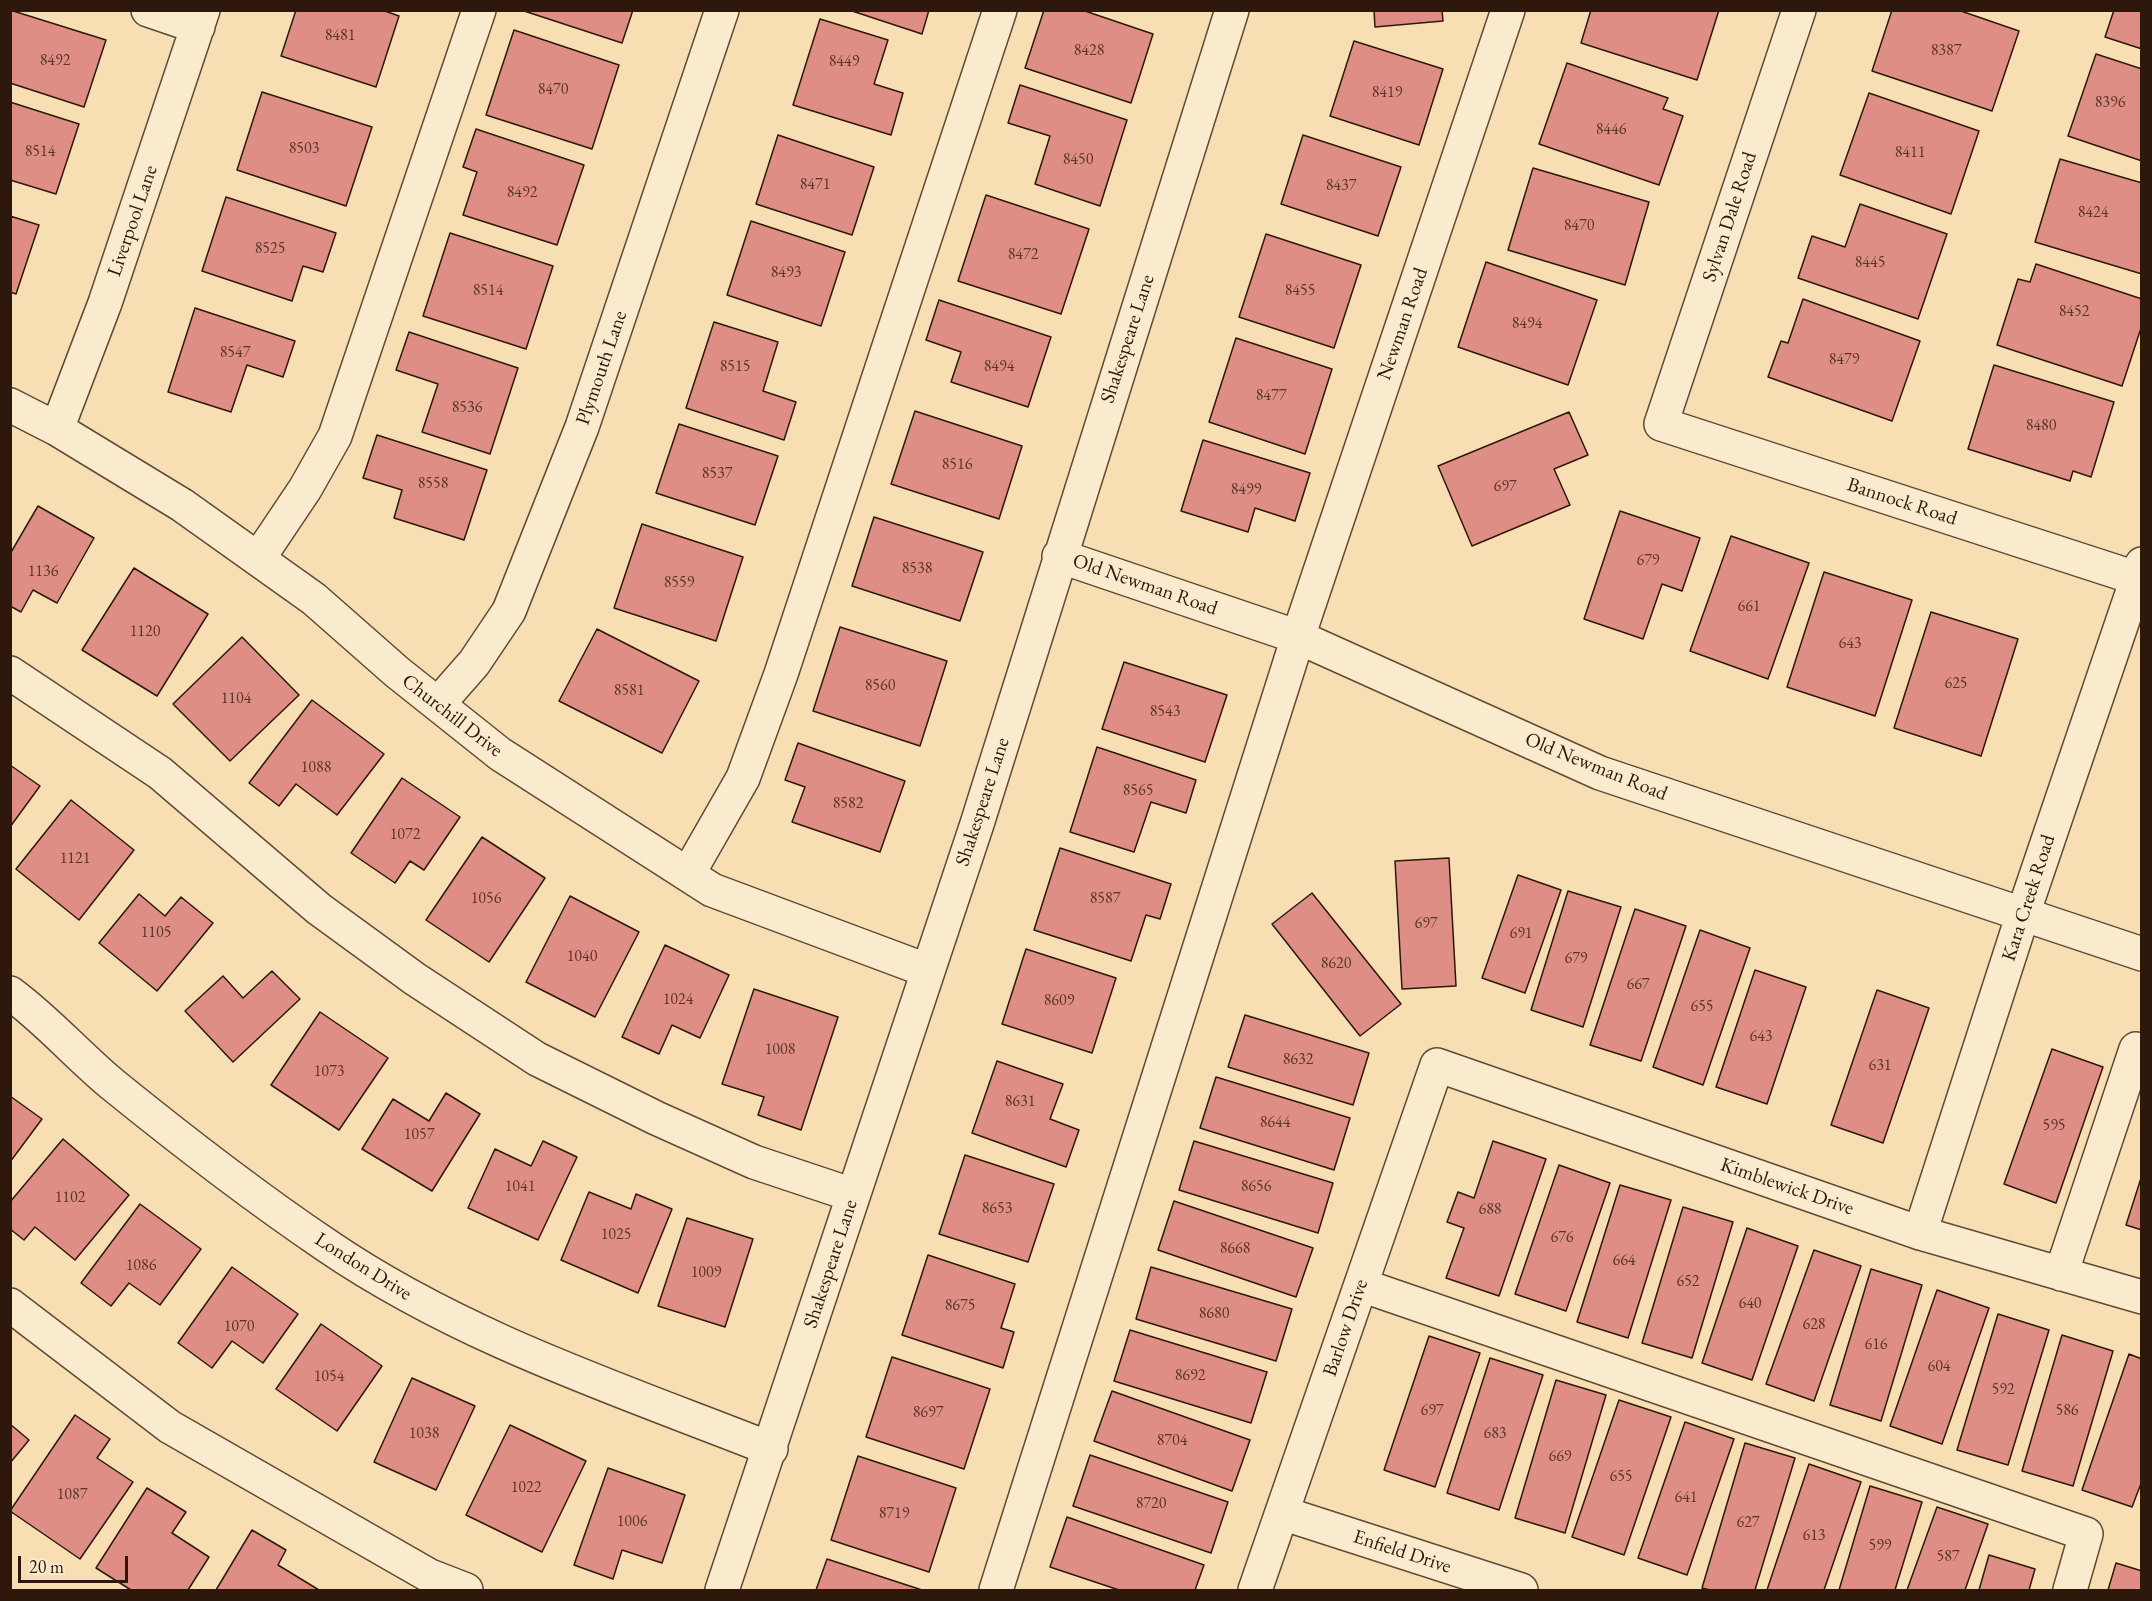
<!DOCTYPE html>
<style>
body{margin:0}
#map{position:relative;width:2152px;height:1601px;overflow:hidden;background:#f7dfb3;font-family:"EB Garamond",serif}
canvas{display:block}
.frame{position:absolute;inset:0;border:12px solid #2e180b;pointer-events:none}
.scale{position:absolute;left:18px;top:1556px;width:110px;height:27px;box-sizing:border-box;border:3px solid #2e180b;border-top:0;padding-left:8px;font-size:18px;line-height:21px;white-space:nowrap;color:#2e180b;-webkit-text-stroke:4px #faeace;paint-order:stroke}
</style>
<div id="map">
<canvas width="2152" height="1601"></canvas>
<div class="frame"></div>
<div class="scale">20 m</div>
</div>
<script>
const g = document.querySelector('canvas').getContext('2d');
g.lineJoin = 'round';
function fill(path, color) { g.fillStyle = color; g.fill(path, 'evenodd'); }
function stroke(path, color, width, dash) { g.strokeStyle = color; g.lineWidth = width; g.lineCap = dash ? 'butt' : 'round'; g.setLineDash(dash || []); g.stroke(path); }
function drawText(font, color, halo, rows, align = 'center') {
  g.font = font + ' "EB Garamond",serif'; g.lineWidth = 5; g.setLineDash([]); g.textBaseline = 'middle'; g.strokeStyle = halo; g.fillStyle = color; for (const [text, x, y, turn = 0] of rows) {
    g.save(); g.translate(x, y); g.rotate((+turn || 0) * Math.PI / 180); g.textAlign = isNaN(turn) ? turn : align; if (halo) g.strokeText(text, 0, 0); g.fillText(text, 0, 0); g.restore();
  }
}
const building = new Path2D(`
 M10 10 106 40 84 107 10 83Z
 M296 10H382L399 16 376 87 281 56Z
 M521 10H633L622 43Z
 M849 10H929L922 34Z
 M1044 10H1082L1153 34 1131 103 1025 68Z
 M1374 10H1442L1443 21 1375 27Z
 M1591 10H1719L1697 80 1581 43Z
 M1892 10H1958L2019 31 1992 111 1872 71Z
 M2114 10H2142V49L2105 37Z
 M820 19 888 40 874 84 903 93 891 135 793 105Z
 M514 30 619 65 592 149 486 115Z
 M1354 41 1443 69 1419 145 1330 116Z
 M2096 54 2142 69V161L2068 136Z
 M1567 63 1668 98 1663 109 1683 116 1659 185 1539 144Z
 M1020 85 1127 120 1100 206 1035 184 1050 136 1008 123Z
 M262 92 372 127 346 206 237 170Z
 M1869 93 1979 131 1951 214 1840 175Z
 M10 102 79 124 56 194 10 180Z
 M476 129 584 165 557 245 463 215 477 172 463 167Z
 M778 135 874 167 852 235 756 204Z
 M1303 135 1401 167 1378 236 1281 204Z
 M2060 159 2142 183V274L2035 242Z
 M1533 168 1649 202 1625 285 1508 250Z
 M986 195 1089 229 1061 314 958 281Z
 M226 197 336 233 323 272 303 266 292 301 202 271Z
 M1860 204 1947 234 1918 319 1798 278 1812 236 1845 247Z
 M10 216 39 225 16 294 10 292Z
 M751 221 845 252 821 326 727 295Z
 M450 233 553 266 526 349 423 316Z
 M1266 234 1361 265 1334 348 1239 317Z
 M1486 262 1597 300 1568 385 1458 347Z
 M2036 264 2142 299V325L2122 386 1997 345 2018 279 2030 282Z
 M1803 299 1920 341 1892 421 1768 377 1781 341 1788 343Z
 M939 300 1051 337 1028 407 951 382 961 352 926 340Z
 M195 308 295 341 283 377 247 365 231 412 168 392Z
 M714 322 778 342 763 391 796 402 784 440 686 408Z
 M409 332 518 368 490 454 422 432 438 384 396 370Z
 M1236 338 1332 369 1305 454 1209 422Z
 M1994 365 2114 402 2091 477 2073 471 2070 481 1968 449Z
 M915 411 1022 446 999 519 891 484Z
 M1569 412 1588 455 1554 469 1570 505 1472 546 1438 466Z
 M679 424 778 456 755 525 656 493Z
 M377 435 487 470 464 540 394 518 402 490 363 478Z
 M1203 440 1310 473 1295 521 1255 508 1248 532 1181 511Z
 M38 506 94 538 57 603 33 590 21 612 10 606V554Z
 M1620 511 1700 538 1682 591 1662 584 1643 639 1584 619Z
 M874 517 983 552 960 621 852 586Z
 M642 524 743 557 716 641 614 608Z
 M1731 536 1809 563 1768 679 1690 651Z
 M134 568 208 614 157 696 82 650Z
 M1824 572 1912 600 1875 716 1787 687Z
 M1931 612 2018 639 1981 756 1894 728Z
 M840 627 947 661 920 746 813 711Z
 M597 629 699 681 662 753 559 701Z
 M242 637 299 695 230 761 173 704Z
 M1124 662 1227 695 1205 762 1102 729Z
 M312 700 384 754 337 815 296 784 279 806 249 783Z
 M798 743 905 781 880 852 792 822 805 787 785 780Z
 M1097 747 1196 780 1186 813 1151 802 1134 852 1070 832Z
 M10 765 40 786 10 827Z
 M402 778 460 817 424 870 410 861 395 883 351 853Z
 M71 800 134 850 79 920 16 869Z
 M482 837 545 878 489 962 426 920Z
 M1060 848 1171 884 1160 919 1146 915 1131 961 1034 930Z
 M1449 858 1456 986 1402 989 1395 861Z
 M1518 875 1561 890 1525 993 1482 978Z
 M1568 891 1621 907 1583 1027 1531 1010Z
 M1312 893 1401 1004 1360 1036 1272 924Z
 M139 894 165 916 181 897 213 923 157 991 99 943Z
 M570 896 639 932 595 1017 526 982Z
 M1635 909 1686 926 1641 1061 1590 1045Z
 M1700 930 1750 948 1703 1085 1653 1067Z
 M665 945 729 975 700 1038 672 1025 659 1054 622 1037Z
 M1026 949 1116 978 1092 1053 1002 1024Z
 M1755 970 1806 987 1767 1104 1716 1087Z
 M272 971 300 999 233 1062 185 1011 223 976 243 998Z
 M754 989 838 1017 801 1130 758 1115 764 1097 722 1084Z
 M1877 990 1929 1008 1883 1143 1831 1125Z
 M320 1012 388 1058 339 1130 271 1085Z
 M1245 1015 1369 1053 1353 1105 1228 1067Z
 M2052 1049 2103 1067 2056 1203 2004 1184Z
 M997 1061 1063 1084 1050 1119 1079 1130 1066 1167 972 1133Z
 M1216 1077 1350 1118 1334 1170 1200 1128Z
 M446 1093 480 1114 432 1191 362 1149 393 1099 429 1121Z
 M10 1096 42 1119 10 1162Z
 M63 1139 129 1195 75 1260 35 1227 24 1240 10 1229V1202Z
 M543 1141 577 1157 538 1240 468 1208 495 1149 531 1166Z
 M1194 1141 1333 1183 1318 1233 1179 1190Z
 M1493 1141 1546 1159 1499 1296 1446 1278 1464 1228 1447 1222 1458 1192 1474 1198Z
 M965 1155 1054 1184 1028 1262 939 1234Z
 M1559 1165 1610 1183 1566 1311 1515 1294Z
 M2142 1175V1230L2126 1225Z
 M1620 1185 1671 1200 1628 1338 1577 1322Z
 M589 1192 631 1209 636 1194 672 1209 638 1293 561 1260Z
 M1174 1201 1313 1248 1296 1297 1158 1250Z
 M140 1204 201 1249 160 1305 129 1283 111 1306 81 1283Z
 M1683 1207 1733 1222 1692 1358 1642 1343Z
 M687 1218 753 1239 725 1327 658 1306Z
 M1747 1228 1798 1246 1752 1380 1702 1363Z
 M1814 1250 1861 1266 1814 1401 1766 1384Z
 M928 1255 1015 1284 1001 1328 1014 1332 1003 1368 902 1335Z
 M232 1267 298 1314 263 1363 232 1341 212 1368 178 1343Z
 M1151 1267 1292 1309 1276 1361 1136 1319Z
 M1871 1269 1922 1285 1881 1421 1830 1405Z
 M1937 1290 1989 1308 1942 1444 1890 1426Z
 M1998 1314 2049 1330 2008 1465 1957 1450Z
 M321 1324 382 1366 337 1431 276 1389Z
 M1130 1330 1267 1372 1251 1423 1114 1381Z
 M2062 1335 2113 1351 2073 1486 2022 1471Z
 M1429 1336 1480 1353 1435 1487 1384 1470Z
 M2129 1354 2142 1359V1481L2132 1507 2082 1490Z
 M892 1357 990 1389 964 1469 866 1437Z
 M1490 1358 1543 1375 1499 1510 1447 1493Z
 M412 1378 475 1406 436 1490 374 1462Z
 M1556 1380 1606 1395 1565 1533 1515 1518Z
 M1112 1391 1250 1440 1232 1491 1094 1441Z
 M1619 1400 1671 1417 1624 1555 1572 1537Z
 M75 1415 110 1439 97 1458 133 1482 80 1559 10 1511Z
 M1685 1422 1734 1439 1687 1575 1638 1558Z
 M10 1424 29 1440 10 1463Z
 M510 1425 586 1461 542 1552 466 1515Z
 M1745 1443 1795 1458 1755 1590H1710L1702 1588Z
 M1090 1455 1228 1502 1211 1553 1073 1506Z
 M858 1456 956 1488 929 1572 831 1540Z
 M1809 1464 1861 1482 1824 1590H1767Z
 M608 1468 685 1495 662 1563 622 1550 613 1579 574 1565Z
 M1870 1486 1922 1502 1895 1590H1839Z
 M147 1488 186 1512 172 1533 209 1557 188 1590H131L96 1568Z
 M1937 1507 1988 1524 1965 1590H1907Z
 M1067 1517 1204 1565 1195 1590H1119L1050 1567Z
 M252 1530 286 1550 278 1565 319 1590H216Z
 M1989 1555 2035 1569 2029 1590H1979Z
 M827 1559 922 1590H816Z
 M2116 1563 2142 1571V1590H2108Z`);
fill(building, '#df8e85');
stroke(building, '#2e180b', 1.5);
const minor = new Path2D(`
 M148 10 198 27
 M1799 10 1661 424 2142 580
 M10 405 57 429 182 505 314 599 397 672 500 754 712 890 926 970
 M57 429 105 303 203 10
 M1059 556 1298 637 1600 773 2142 954
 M258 559 305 489 335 436 479 10
 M10 673 160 773 319 909 415 979 537 1059 656 1118 754 1162 853 1195
 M438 704 474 663 509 611 582 427 722 10
 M688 874 743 778 781 674 1000 10
 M10 993C47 1020 77 1055 112 1084 181 1140 252 1195 326 1245 462 1338 619 1389 771 1449
 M1920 1233 2023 914 2142 564
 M2061 1274 2136 1049 2142 1051
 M1361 1285 2086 1534 2070 1590
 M10 1305 170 1427 430 1576 466 1590
 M1282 1513 1521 1590
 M722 1590 977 824 1232 10
 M996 1590 1298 637 1508 10
 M1255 1590 1437 1065 1920 1233 2142 1297`);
stroke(minor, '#604a35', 36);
stroke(minor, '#faeace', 33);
drawText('16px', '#5a362a', null, [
 ["8481",340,36],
 ["8428",1089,51],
 ["8387",1946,51],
 ["8492",55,61],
 ["8449",844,62],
 ["8470",553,90],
 ["8419",1387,93],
 ["8396",2110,103],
 ["8446",1611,130],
 ["8503",304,149],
 ["8514",40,152],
 ["8411",1910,153],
 ["8450",1078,160],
 ["8471",815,185],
 ["8437",1341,186],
 ["8492",522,193],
 ["8424",2093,213],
 ["8470",1579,226],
 ["8525",270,249],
 ["8472",1023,255],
 ["8445",1870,263],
 ["8493",786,273],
 ["8514",488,291],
 ["8455",1300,291],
 ["8452",2074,312],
 ["8494",1527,324],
 ["8547",235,353],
 ["8479",1844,360],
 ["8515",735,367],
 ["8494",999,367],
 ["8477",1271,396],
 ["8536",467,408],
 ["8480",2041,426],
 ["8516",957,465],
 ["8537",717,474],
 ["8558",433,484],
 ["697",1505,487],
 ["8499",1246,490],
 ["679",1648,561],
 ["8538",917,569],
 ["1136",43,572],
 ["8559",679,583],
 ["661",1749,607],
 ["1120",145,632],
 ["643",1850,644],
 ["625",1956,684],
 ["8560",880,686],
 ["8581",629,691],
 ["1104",236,699],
 ["8543",1165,712],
 ["1088",316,768],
 ["8565",1138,791],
 ["8582",848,804],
 ["1072",405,835],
 ["1121",75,859],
 ["1056",486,899],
 ["8587",1105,899],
 ["697",1426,924],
 ["1105",156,933],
 ["691",1521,934],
 ["1040",582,957],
 ["679",1576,959],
 ["8620",1336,964],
 ["667",1638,985],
 ["1024",678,1000],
 ["8609",1059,1001],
 ["655",1702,1007],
 ["643",1761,1037],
 ["1008",780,1050],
 ["8632",1298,1060],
 ["631",1880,1066],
 ["1073",329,1072],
 ["8631",1020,1102],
 ["8644",1275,1123],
 ["595",2054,1126],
 ["1057",419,1135],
 ["1041",520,1187],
 ["8656",1256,1187],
 ["1102",70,1198],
 ["8653",997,1209],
 ["688",1490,1210],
 ["1025",616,1235],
 ["676",1562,1238],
 ["8668",1235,1249],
 ["664",1624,1261],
 ["1086",141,1266],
 ["1009",706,1273],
 ["652",1688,1282],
 ["640",1750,1304],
 ["8675",960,1306],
 ["8680",1214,1314],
 ["628",1814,1325],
 ["1070",239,1327],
 ["616",1876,1345],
 ["604",1939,1367],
 ["8692",1190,1376],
 ["1054",329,1377],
 ["592",2003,1390],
 ["697",1432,1411],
 ["586",2067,1411],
 ["8697",928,1413],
 ["1038",424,1434],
 ["683",1495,1434],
 ["8704",1172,1441],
 ["669",1560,1457],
 ["655",1621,1477],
 ["1022",526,1488],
 ["1087",72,1495],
 ["641",1686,1498],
 ["8720",1151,1504],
 ["8719",894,1514],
 ["1006",632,1522],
 ["627",1748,1523],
 ["613",1814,1536],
 ["599",1880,1546],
 ["587",1948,1557]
]);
drawText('20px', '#2e180b', '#faeace', [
 ["Sylvan Dale Road",1730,217,-72],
 ["Liverpool Lane",133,221,-71],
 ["Newman Road",1403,324,-71],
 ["Shakespeare Lane",1128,339,-72],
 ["Plymouth Lane",602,368,-71],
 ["Bannock Road",1902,502,18],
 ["Old Newman Road",1145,585,19],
 ["Churchill Drive",452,716,38],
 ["Old Newman Road",1596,767,22],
 ["Shakespeare Lane",983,802,-72],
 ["Kara Creek Road",2029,898,-72],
 ["Kimblewick Drive",1787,1187,19],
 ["Shakespeare Lane",831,1264,-72],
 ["London Drive",363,1267,32],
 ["Barlow Drive",1346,1328,-71],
 ["Enfield Drive",1402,1552,18]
]);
</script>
